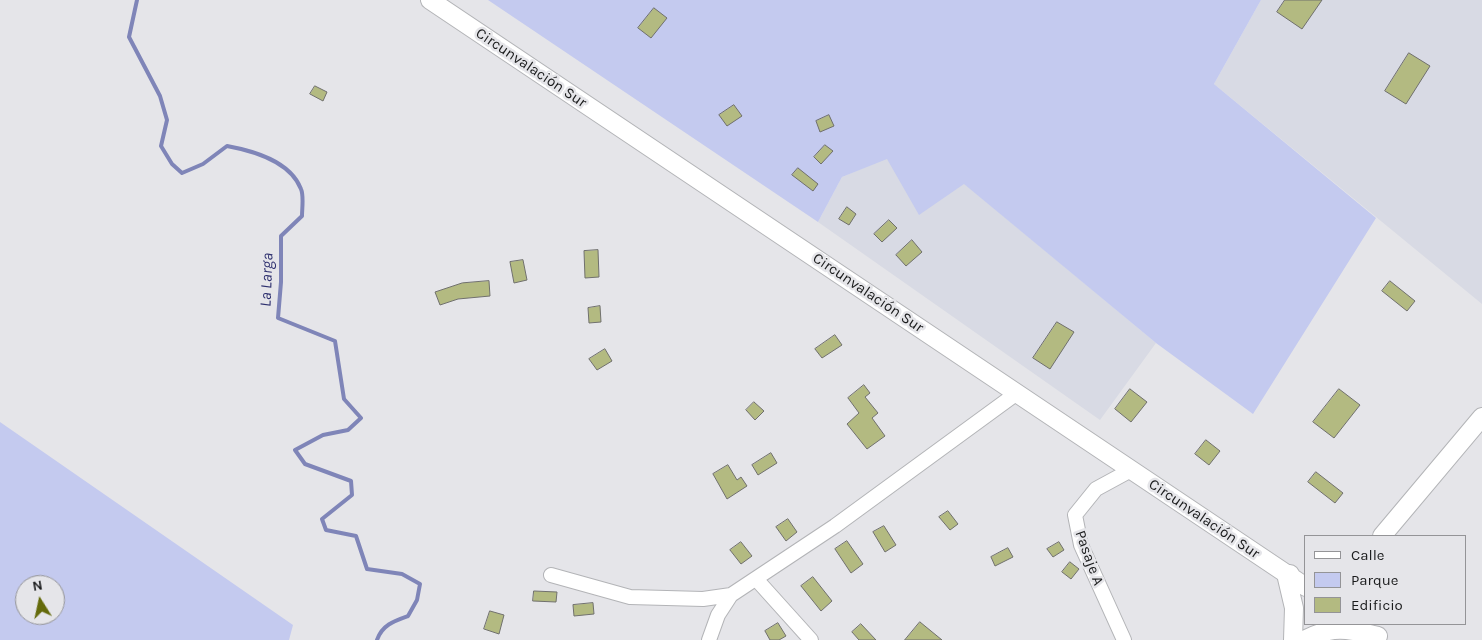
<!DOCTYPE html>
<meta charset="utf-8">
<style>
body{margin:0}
#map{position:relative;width:1482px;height:640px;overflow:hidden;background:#e5e5e9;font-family:Karla,sans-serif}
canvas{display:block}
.legend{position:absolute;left:1304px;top:535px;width:162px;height:90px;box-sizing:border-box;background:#e5e5e9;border:1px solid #949497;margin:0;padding:6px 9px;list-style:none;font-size:15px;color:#1a1b1c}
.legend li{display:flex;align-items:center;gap:10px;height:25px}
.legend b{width:25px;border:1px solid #949497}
.north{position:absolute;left:15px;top:575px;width:50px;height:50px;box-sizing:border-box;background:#e5e5e9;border:1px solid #949497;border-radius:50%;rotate:350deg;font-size:14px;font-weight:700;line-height:20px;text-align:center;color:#1a1b1c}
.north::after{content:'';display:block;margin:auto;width:18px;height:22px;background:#646a0b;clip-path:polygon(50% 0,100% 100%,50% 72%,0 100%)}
</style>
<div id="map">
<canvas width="1482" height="640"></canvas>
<ul class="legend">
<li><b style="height:6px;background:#fff"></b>Calle</li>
<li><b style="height:14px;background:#c4caef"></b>Parque</li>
<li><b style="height:14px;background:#b3ba81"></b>Edificio</li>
</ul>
<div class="north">N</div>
</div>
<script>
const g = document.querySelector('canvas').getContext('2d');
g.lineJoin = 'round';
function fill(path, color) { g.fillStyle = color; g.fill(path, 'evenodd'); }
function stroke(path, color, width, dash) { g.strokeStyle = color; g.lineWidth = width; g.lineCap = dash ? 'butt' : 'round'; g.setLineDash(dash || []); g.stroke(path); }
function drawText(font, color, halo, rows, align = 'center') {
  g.font = font + ' Karla,sans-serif'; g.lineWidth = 5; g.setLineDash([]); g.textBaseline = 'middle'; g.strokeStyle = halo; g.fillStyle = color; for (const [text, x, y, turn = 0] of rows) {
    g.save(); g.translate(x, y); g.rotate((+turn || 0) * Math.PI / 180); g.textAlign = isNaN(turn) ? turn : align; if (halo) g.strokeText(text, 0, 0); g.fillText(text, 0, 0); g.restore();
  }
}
fill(new Path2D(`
 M1261 0H1482V304L1214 84Z
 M887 158 964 183 1156 343 1100 420 818 222 842 177Z`), '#d8dae4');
fill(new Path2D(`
 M488 0H1261L1214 84 1376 218 1253 414 1156 343 964 184 919 215 887 159 842 177 818 222Z
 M0 422 293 625 289 640H0ZM25 585H55V615H25Z`), '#c4caef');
stroke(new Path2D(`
 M137 0 129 37 160 96 167 120 161 146 172 164 182 173 203 164 227 146C254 151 290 161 301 189 304 196 302 208 302 216L281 236V282L278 318 335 341 344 399 361 418 348 430 323 435 295 450 305 464 351 481 352 495 322 519 326 530 356 536 367 569 402 574 420 584 417 600 408 616C394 621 382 625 377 640`), '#7f85b8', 4);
const building = new Path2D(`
 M1285 0H1322L1302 29 1277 12Z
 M654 8 667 18 651 38 638 28Z
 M1409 53 1430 66 1406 104 1385 91Z
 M315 86 327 92 323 101 310 94Z
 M734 105 742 116 727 126 719 115Z
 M829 115 834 126 820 132 816 121Z
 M825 145 833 151 821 164 814 157Z
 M798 168 818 184 813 191 792 175Z
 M847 207 856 214 849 225 839 219Z
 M889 220 897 228 882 242 874 234Z
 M912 240 922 252 906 266 896 255Z
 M598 250 599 277 585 278 584 251Z
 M523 260 527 280 514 283 510 262Z
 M489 281 490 296 458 299 440 305 435 292 462 283Z
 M1390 281 1415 301 1407 311 1382 291Z
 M600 306 601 322 589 323 588 308Z
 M1057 322 1074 332 1050 369 1033 358Z
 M835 335 842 345 822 358 815 349Z
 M605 349 612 361 597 370 589 359Z
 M864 385 870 393 865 397 878 413 872 418 885 436 867 449 847 424 859 413 848 398Z
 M1130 389 1147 402 1131 422 1115 409Z
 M1339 389 1360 405 1334 438 1313 422Z
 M754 402 764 411 755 420 746 410Z
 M1206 440 1220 451 1209 465 1195 454Z
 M771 453 777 463 758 475 752 465Z
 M728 465 737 480 741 477 747 486 727 499 713 474Z
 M1316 472 1343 493 1335 503 1308 482Z
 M948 511 958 524 950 530 939 517Z
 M788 519 797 532 786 541 776 527Z
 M884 526 896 545 885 552 873 532Z
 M847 541 863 564 851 573 835 549Z
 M741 542 752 556 741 564 730 550Z
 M1059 542 1064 550 1053 557 1047 549Z
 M1008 548 1013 557 995 566 991 557Z
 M1070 562 1079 569 1071 579 1062 572Z
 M813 577 832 601 821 611 801 586Z
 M534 591 557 592 556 602 533 601Z
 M593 603 594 614 574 616 573 605Z
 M490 611 504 615 499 634 484 629Z
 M920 622 942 640H905Z
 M778 623 786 636 779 640H770L765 631Z
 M861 624 876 640H859L852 632Z`);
fill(building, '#b3ba81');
stroke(building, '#70706d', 1);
const minor = new Path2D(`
 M551 575 630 597 703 599 731 595
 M757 580 811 640
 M709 640 718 615 731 595 835 526 1017 393
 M1124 640 1081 545 1075 515 1096 489 1131 470`);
const major = new Path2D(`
 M430 0 1306 587
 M1382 536 1482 417
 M1290 574H1286L1294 608 1293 640
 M1304 640C1333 625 1348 629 1378 636`);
stroke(minor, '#b3b4b7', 16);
stroke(major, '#b3b4b7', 20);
stroke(minor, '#fff', 14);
stroke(major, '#fff', 18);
drawText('15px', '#1a1b1c', '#e5e5e9', [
 ["Circunvalación Sur",531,68,34],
 ["Circunvalación Sur",868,293,34],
 ["Circunvalación Sur",1204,519,34],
 ["Pasaje A",1089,558,70]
]);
drawText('italic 16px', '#2e306f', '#e5e5e9', [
 ["La Larga",267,280,-88]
]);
</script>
